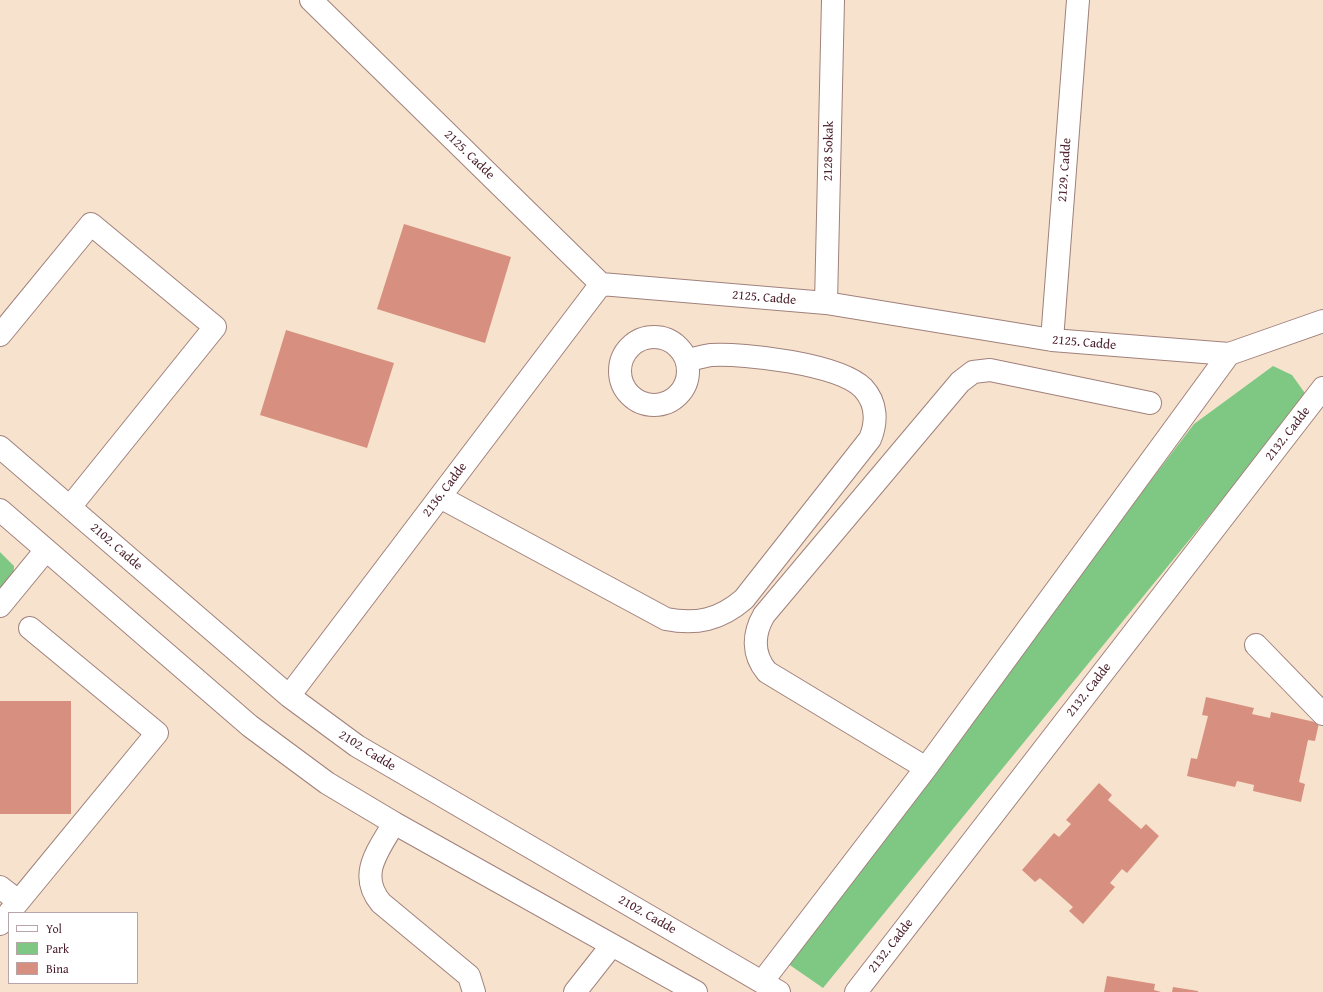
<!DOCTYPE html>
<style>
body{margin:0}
#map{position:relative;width:1323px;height:992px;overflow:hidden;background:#f7e3cd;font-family:"Gentium Book Plus",serif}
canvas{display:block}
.legend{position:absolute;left:8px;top:912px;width:130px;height:72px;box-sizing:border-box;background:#fff;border:1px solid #b7a5aa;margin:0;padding:5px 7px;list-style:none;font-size:12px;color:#4a1f2b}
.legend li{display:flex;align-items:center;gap:8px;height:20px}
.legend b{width:20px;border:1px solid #b7a5aa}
</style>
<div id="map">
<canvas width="1323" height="992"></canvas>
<ul class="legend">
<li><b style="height:5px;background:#fff"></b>Yol</li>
<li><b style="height:11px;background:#7fc884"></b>Park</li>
<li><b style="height:11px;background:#d7907f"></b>Bina</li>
</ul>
</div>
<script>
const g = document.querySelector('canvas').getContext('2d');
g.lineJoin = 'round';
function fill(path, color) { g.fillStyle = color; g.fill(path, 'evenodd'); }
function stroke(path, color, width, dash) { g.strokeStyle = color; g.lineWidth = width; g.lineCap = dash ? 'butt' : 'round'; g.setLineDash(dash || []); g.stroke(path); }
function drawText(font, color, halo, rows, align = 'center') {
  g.font = font + ' "Gentium Book Plus",serif'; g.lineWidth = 4; g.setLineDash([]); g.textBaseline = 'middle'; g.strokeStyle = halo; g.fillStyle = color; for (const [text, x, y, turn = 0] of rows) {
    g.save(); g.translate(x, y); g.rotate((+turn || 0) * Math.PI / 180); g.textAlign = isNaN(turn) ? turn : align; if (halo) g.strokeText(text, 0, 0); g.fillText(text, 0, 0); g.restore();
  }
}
fill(new Path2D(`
 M1273 366 1292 375 1307 396 823 988 784 961 1194 424Z
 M0 552 14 566 13 587 0 602Z`), '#7fc884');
fill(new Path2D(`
 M404 224 511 257 485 343 377 309Z
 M286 330 394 363 367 448 260 415Z
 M1206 697 1254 708 1252 714 1270 718 1271 712 1319 723 1315 741 1308 740 1299 782 1305 784 1301 802 1253 791 1254 785 1237 781 1235 787 1187 776 1191 758 1197 759 1208 716 1202 715Z
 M0 701H71V814H0Z
 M1099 783 1112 795 1108 800 1141 829 1146 824 1159 836 1127 873 1122 869 1110 883 1115 887 1083 924 1069 911 1073 907 1040 878 1035 882 1022 870 1054 833 1059 837 1071 824 1066 820Z
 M1107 976 1155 984 1154 990 1161 992H1104Z
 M1173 987 1198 991V992H1172Z`), '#d7907f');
const minor = new Path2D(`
 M311 0 601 284 826 303 1052 340 1229 354 1323 321
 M826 303 833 0
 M0 335 91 224 215 327 70 507
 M620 371a34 34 0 1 1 68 0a34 34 0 1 1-68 0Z
 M1052 340 1078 0
 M0 447 289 696 357 746 779 992
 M440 497 666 619C696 625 720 620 744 599L870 439C877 422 877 403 863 388 839 364 745 353 711 355 703 356 695 359 687 360
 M0 510 250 726 327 783 394 823 696 992
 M0 606 46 550
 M1256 645 1323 714
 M289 696 601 284
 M926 768 767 672C752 654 753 634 764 615L960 382 973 372 990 370 1150 403
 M394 823C379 850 357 874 381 903L469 976 474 992
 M0 887 18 901
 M0 924 157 733 30 628
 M762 982 926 768 1229 354
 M575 992 612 945
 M856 992 1323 388`);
stroke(minor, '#a0817c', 24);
stroke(minor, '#fff', 22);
drawText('13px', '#4a1f2b', '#fff', [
 ["2128 Sokak",829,151,-89],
 ["2125. Cadde",469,155,44],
 ["2129. Cadde",1065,170,-86],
 ["2125. Cadde",764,298,5],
 ["2125. Cadde",1084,343,5],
 ["2132. Cadde",1288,434,-52],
 ["2136. Cadde",445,490,-53],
 ["2102. Cadde",116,547,41],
 ["2132. Cadde",1089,690,-52],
 ["2102. Cadde",367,751,32],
 ["2102. Cadde",647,915,30],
 ["2132. Cadde",891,946,-52]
]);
</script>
